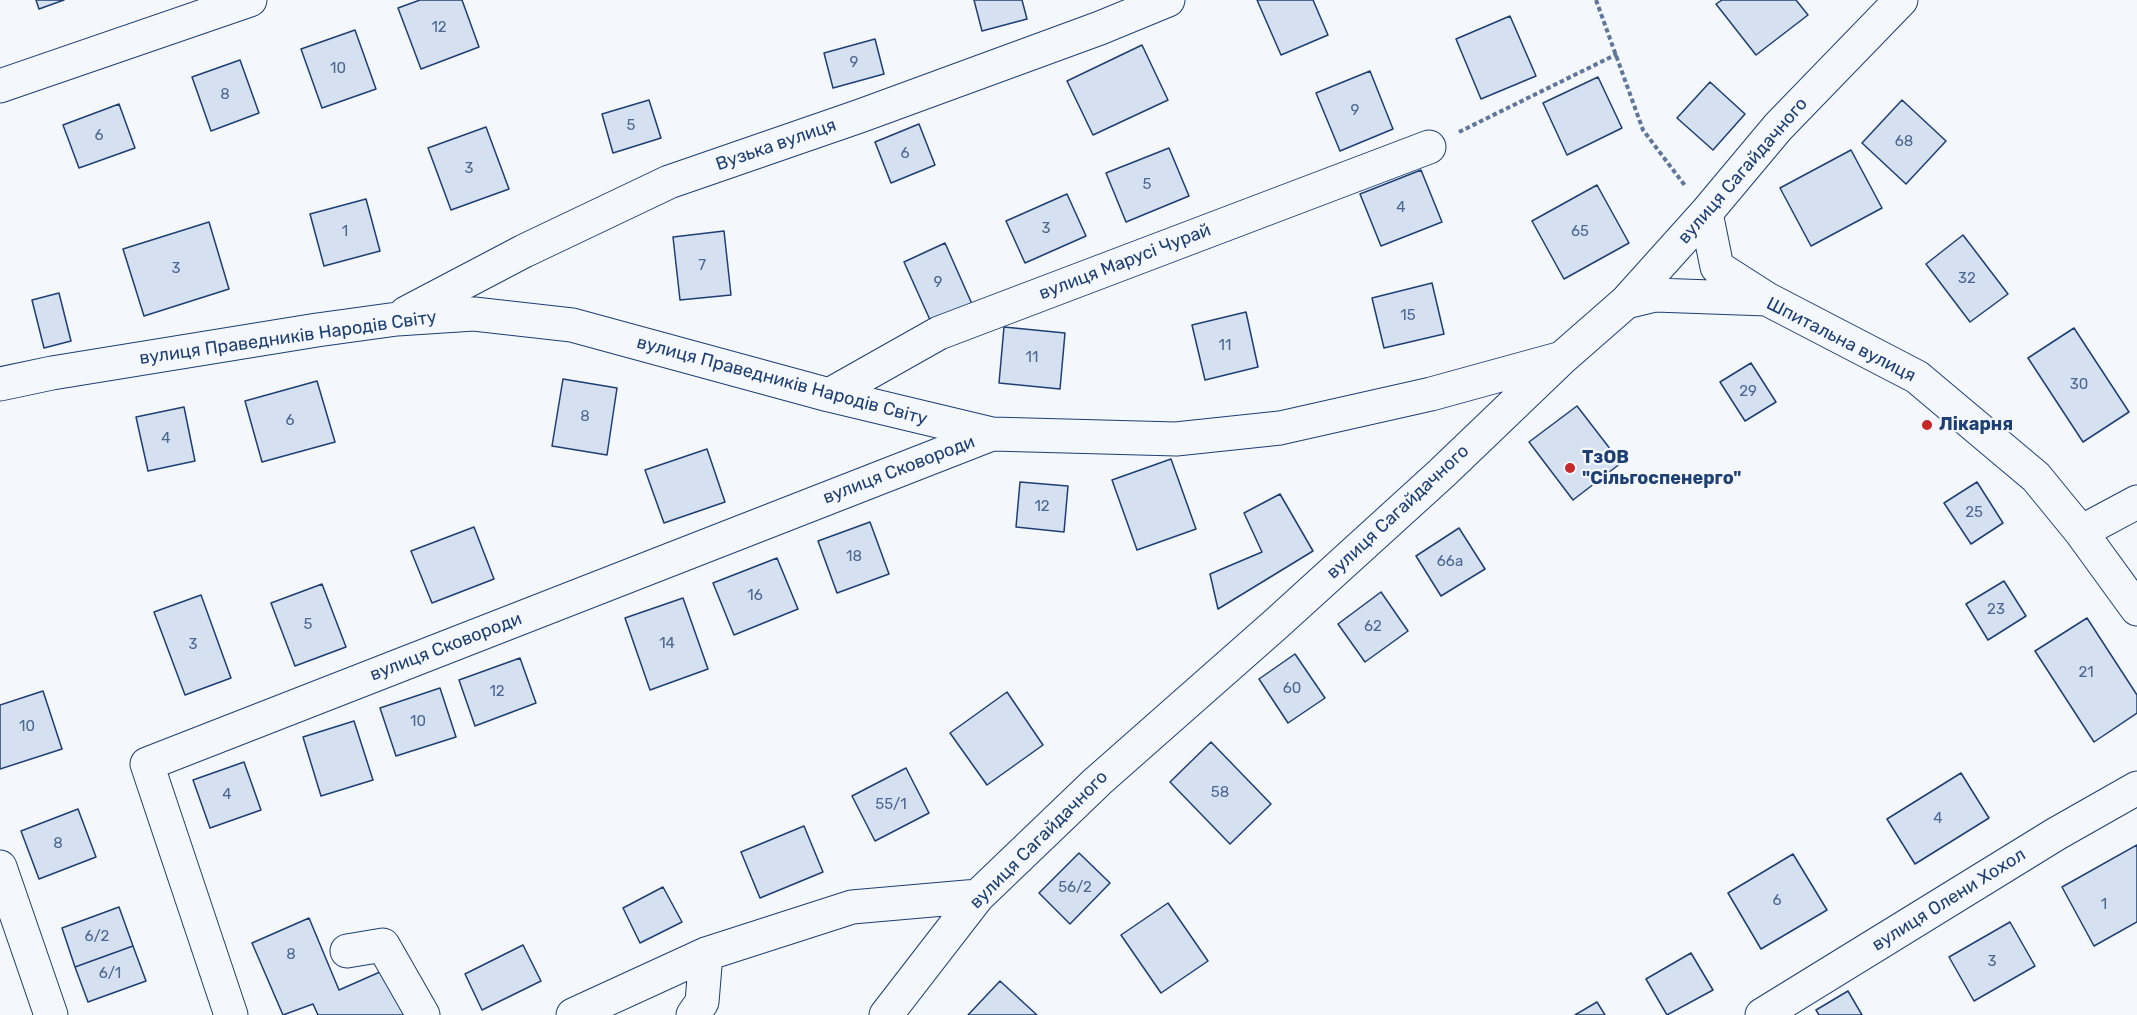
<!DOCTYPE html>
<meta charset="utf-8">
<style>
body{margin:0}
canvas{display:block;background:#f4f7fb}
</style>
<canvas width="2137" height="1015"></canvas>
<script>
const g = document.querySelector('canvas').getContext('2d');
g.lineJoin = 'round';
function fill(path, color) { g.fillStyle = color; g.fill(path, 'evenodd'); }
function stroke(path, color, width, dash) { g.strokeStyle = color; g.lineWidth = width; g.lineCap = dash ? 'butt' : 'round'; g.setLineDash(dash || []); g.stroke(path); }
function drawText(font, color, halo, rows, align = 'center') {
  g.font = font + ' Rubik,sans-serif'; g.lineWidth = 4.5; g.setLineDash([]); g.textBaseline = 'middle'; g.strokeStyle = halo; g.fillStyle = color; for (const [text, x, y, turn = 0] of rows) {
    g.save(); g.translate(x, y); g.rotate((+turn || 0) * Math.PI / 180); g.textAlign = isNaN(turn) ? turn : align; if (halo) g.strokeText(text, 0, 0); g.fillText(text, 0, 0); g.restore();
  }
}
const building = new Path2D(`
 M36 0H64L39 9Z
 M420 0H462L479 47 421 69 398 8Z
 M974 0H1022L1027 19 982 31Z
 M1257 0H1313L1328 35 1281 55Z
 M1722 0H1796L1808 15 1756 55 1716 4Z
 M1510 16 1536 76 1481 99 1456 39Z
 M355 30 376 89 322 108 301 49Z
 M875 39 884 74 833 88 824 53Z
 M1142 45 1168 100 1093 135 1067 81Z
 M240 60 259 113 211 131 192 77Z
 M1370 71 1393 129 1340 151 1316 93Z
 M1598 77 1622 128 1567 155 1543 103Z
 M1710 82 1745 114 1713 150 1677 118Z
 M649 100 661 138 613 153 602 114Z
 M1902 100 1946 141 1906 184 1862 143Z
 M119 104 135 148 79 168 63 125Z
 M919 124 935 165 891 183 875 142Z
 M486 127 509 189 451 210 428 148Z
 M1169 148 1189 196 1126 222 1106 173Z
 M1851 150 1882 208 1811 246 1780 188Z
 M1421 170 1442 222 1381 246 1360 194Z
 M1597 185 1629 243 1564 279 1532 221Z
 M1067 194 1086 236 1025 263 1006 221Z
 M366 199 380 251 324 266 310 214Z
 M209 222 229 289 144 316 123 249Z
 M724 231 731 295 680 300 673 237Z
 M1963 235 2008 294 1970 322 1926 264Z
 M945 243 972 304 931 322 904 262Z
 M1432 283 1444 334 1384 348 1372 298Z
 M59 293 71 341 44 348 32 300Z
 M1246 312 1258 367 1205 380 1192 325Z
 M1004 327 1065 333 1060 389 999 383Z
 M2074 328 2129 412 2083 442 2028 358Z
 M1751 363 1776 402 1745 421 1720 382Z
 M563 379 617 388 607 455 552 446Z
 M317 381 335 442 262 462 245 401Z
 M1577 406 1621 463 1573 500 1529 442Z
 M184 407 195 461 148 471 136 417Z
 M707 449 725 502 664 523 645 470Z
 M1171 459 1196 529 1137 550 1112 480Z
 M1020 482 1068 486 1064 532 1016 527Z
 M1977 482 2003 523 1971 544 1944 503Z
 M1280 494 1313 551 1218 609 1210 574 1262 552 1244 513Z
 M870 522 889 574 837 593 818 541Z
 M474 527 494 579 432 603 411 551Z
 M1459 528 1485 569 1441 596 1416 556Z
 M777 558 798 609 734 635 713 583Z
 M2004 581 2026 616 1988 640 1966 604Z
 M322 584 346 647 295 666 271 603Z
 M1381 592 1408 631 1365 662 1338 624Z
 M201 595 231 678 185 695 154 612Z
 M683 598 708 669 650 690 625 618Z
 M2087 618 2137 695V713L2094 742 2035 651Z
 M1295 654 1325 698 1288 723 1259 679Z
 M520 658 536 703 475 726 459 680Z
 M440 688 456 737 396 756 380 708Z
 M43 691 62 749 0 769V705Z
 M1007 692 1043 745 987 785 950 733Z
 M354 721 373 780 321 796 303 737Z
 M1211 742 1271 804 1230 844 1170 782Z
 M244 762 261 810 210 828 193 780Z
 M906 768 929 813 875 841 852 796Z
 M1961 773 1989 818 1915 864 1887 819Z
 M78 809 96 857 39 879 21 831Z
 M804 826 823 872 760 898 741 852Z
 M2137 845V922L2094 946 2062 887Z
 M1079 853 1110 883 1070 924 1039 893Z
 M1793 854 1827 910 1761 949 1728 893Z
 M663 887 682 922 640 943 623 908Z
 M1168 903 1208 961 1161 993 1121 935Z
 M119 907 133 946 75 967 62 928Z
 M309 918 339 990 389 968 408 1015H318L313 1004 283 1015 252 943Z
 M2010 922 2035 966 1974 1001 1949 957Z
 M523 945 541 981 482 1010 465 974Z
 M133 946 146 981 88 1002 75 967Z
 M1691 953 1713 990 1667 1015 1646 979Z
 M1000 981 1037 1015H968Z
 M1848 991 1862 1015H1819L1816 1010Z
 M1597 1002 1605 1015H1575Z`);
fill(building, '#d5e0f0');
stroke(building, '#1d3f73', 1.5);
const minor = new Path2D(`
 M0 86 250 0
 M1706 213 1717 267 1767 299 1917 377 2036 477 2081 532 2137 609
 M1626 302 1655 295 1767 299
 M406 313 524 251 669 182 860 116 1100 28 1168 0
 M0 384 52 373 317 330 397 319 474 314 572 325 829 395 992 434 1176 439 1280 428 1431 394 1562 358
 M829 395 939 333 1429 147
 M2081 532 2137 502
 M0 867 51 1015
 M347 951 383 945 423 1015
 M231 1015 147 764 992 434
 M573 1015 706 954 852 907 978 896
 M693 1015 702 1002 706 954
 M886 1015 978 896 1098 781 1276 624 1442 473 1562 358 1626 302 1706 213 1778 127 1901 0
 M1762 1015 2056 834 2137 788`);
stroke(minor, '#1d3f73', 35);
stroke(new Path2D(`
 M1596 0 1643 130 1686 187
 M1459 132 1617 54`), '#5e769c', 4, [4.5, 3]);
stroke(minor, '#f4f7fb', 33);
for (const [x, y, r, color] of [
 [1927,425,6,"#c62828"],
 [1570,468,6,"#c62828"]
]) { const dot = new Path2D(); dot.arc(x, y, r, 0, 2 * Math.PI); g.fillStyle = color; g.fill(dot); stroke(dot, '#f4f7fb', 2); }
drawText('15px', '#4b6792', null, [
 ["12",439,28],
 ["9",854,63],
 ["10",338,69],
 ["8",225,95],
 ["9",1355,111],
 ["5",631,126],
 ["6",99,136],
 ["68",1904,142],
 ["6",905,154],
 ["3",469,169],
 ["5",1147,185],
 ["4",1401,208],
 ["3",1046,229],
 ["1",345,232],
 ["65",1580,232],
 ["7",702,266],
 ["3",176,269],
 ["32",1967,279],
 ["9",938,283],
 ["15",1408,316],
 ["11",1225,346],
 ["11",1032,358],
 ["30",2079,385],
 ["29",1748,392],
 ["8",585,417],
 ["6",290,421],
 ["4",166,439],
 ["12",1042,507],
 ["25",1974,513],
 ["18",854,557],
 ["66а",1450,562],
 ["16",755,596],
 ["23",1996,610],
 ["5",308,625],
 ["62",1373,627],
 ["14",667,644],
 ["3",193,645],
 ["21",2086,673],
 ["60",1292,689],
 ["12",497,692],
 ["10",418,722],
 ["10",27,727],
 ["58",1220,793],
 ["4",227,795],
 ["55/1",891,805],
 ["4",1938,819],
 ["8",58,844],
 ["56/2",1075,888],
 ["6",1777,901],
 ["1",2104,905],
 ["6/2",97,937],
 ["8",291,955],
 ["3",1992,962],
 ["6/1",110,974]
]);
drawText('18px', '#1d3f73', '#f4f7fb', [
 ["Вузька вулиця",776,145,-19],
 ["вулиця Сагайдачного",1743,171,-49],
 ["вулиця Марусі Чурай",1125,262,-21],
 ["вулиця Праведників Народів Світу",288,338,-8],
 ["Шпитальна вулиця",1841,340,27],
 ["вулиця Праведників Народів Світу",782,381,15],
 ["вулиця Сковороди",899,470,-21],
 ["вулиця Сагайдачного",1398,512,-43],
 ["вулиця Сковороди",446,647,-21],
 ["вулиця Сагайдачного",1039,840,-45],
 ["вулиця Олени Хохол",1949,900,-32]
]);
drawText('bold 18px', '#1d3f73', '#f4f7fb', [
 ["Лікарня",1939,425],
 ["ТзОВ",1582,458],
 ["\"Сільгоспенерго\"",1582,479]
], 'left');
</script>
